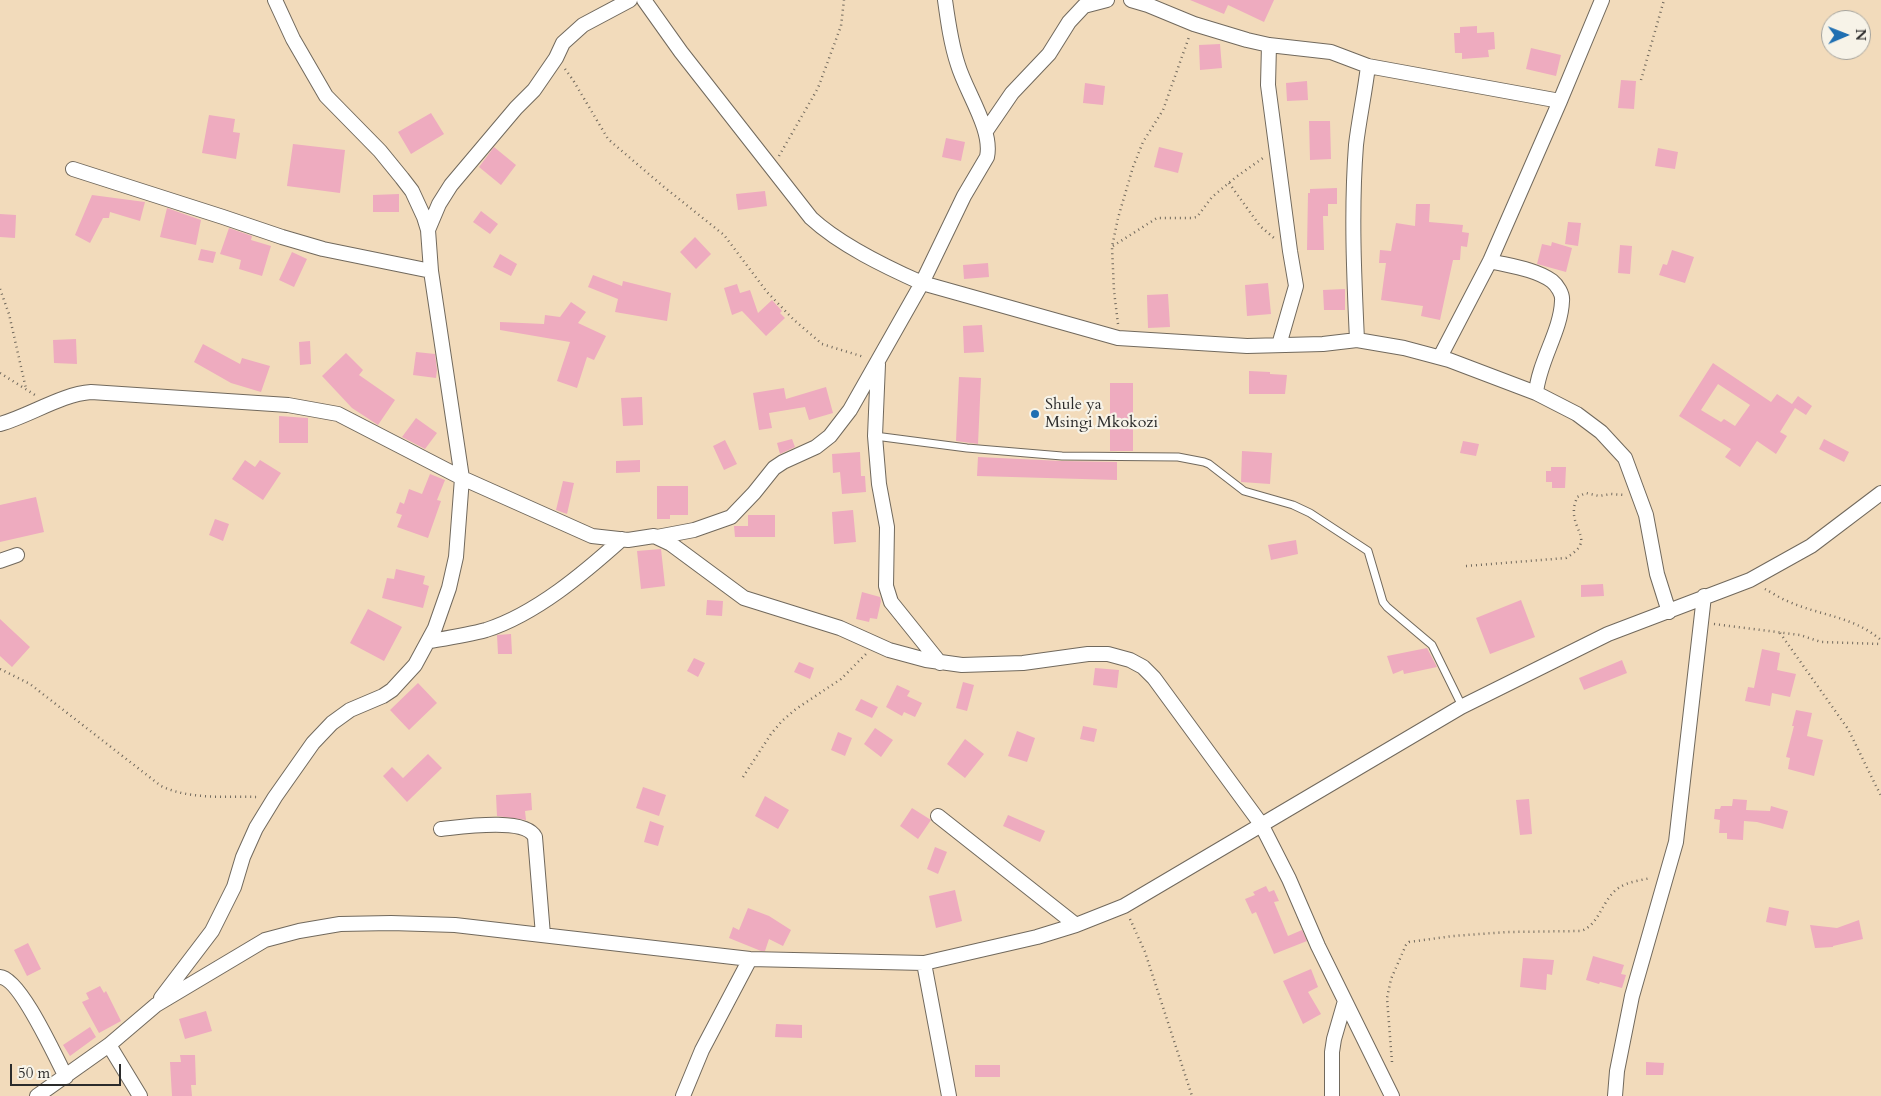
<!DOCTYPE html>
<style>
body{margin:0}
#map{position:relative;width:1881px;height:1096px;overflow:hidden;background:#f2dbbb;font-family:Cardo,serif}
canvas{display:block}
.north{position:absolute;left:1821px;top:10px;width:50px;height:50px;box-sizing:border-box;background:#f7f3e8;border:1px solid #a5a39c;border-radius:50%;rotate:89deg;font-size:14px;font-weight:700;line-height:20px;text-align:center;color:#2b2b2b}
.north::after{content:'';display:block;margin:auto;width:18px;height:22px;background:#1f6fb2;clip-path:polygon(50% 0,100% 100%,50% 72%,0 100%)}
.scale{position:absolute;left:10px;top:1064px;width:111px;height:22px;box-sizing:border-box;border:2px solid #2b2b2b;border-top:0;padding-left:6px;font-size:15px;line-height:18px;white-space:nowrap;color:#2b2b2b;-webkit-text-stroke:4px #f7f3e8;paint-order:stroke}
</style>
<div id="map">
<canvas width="1881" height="1096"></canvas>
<div class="north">N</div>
<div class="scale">50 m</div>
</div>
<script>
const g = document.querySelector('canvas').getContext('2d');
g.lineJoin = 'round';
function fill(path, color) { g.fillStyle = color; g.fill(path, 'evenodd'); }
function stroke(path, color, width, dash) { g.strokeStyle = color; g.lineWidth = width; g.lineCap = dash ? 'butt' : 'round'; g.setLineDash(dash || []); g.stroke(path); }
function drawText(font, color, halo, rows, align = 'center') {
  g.font = font + ' Cardo,serif'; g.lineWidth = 4.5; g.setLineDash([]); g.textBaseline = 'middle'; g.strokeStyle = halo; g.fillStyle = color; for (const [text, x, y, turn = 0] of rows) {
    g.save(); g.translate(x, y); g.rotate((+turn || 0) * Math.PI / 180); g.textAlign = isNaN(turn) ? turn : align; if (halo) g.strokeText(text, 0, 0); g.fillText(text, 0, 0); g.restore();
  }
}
fill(new Path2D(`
 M1190 0H1274L1264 22 1228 5 1224 14Z
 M1477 26V33L1494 32 1495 49 1488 50 1489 57 1462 59V53H1455L1454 33H1460V27Z
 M1220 44 1222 68 1200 70 1199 45Z
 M1531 48 1561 55 1556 76 1526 69Z
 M1621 80 1636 81 1634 109 1618 108Z
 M1307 81 1308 100 1287 101 1286 83Z
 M1085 83 1105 86 1103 105 1083 103Z
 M431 113 444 134 411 154 398 132Z
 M209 115 235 119 233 132 240 133 236 159 202 153Z
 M1309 121H1330L1331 159 1310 160Z
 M946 138 965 142 961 161 942 157Z
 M293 144 345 150 340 193 287 186Z
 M494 147 516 165 501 185 479 167Z
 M1159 147 1183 153 1178 173 1154 167Z
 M1658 148 1678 152 1675 169 1655 166Z
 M1337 188V204H1328V216H1323L1324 250H1307L1308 193H1310V189Z
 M765 191 767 206 738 210 736 194Z
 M399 194V212H373V195Z
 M92 195 145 202 140 221 110 212 109 218H103L90 243 75 235Z
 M1416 204H1430L1429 222 1463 225 1462 232 1469 233 1467 247 1461 246 1460 260H1453L1440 320 1421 316 1423 306 1381 300 1386 263H1379L1380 250 1391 251 1396 223 1415 226Z
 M167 208 201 220 196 245 160 237Z
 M481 211 498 224 490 234 473 222Z
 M0 214 16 215 15 238 0 237Z
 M1568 222 1581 223 1578 246 1565 244Z
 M229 228 252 236 251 240 271 246 262 276 239 269 241 260 220 254Z
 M695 237 711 254 696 269 680 252Z
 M1552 242 1572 248 1566 272 1537 264 1542 244 1551 246Z
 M1620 245 1632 246 1630 274 1618 273Z
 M201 249 216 252 213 263 198 260Z
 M1672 250 1694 257 1685 283 1659 275 1663 264 1667 265Z
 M292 252 307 259 294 287 279 280Z
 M500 254 517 264 511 276 493 267Z
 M988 263 989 277 964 279 963 265Z
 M593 275 622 286 623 281 671 293 667 321 615 312 618 299 588 287Z
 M1268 283 1271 314 1247 316 1245 285Z
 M737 284 740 293 750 290 758 313 772 300 782 311 780 313 785 318 766 336 742 311 732 315 724 288Z
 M1345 289V310H1324L1323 290Z
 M1168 294 1170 327 1148 328 1147 295Z
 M571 302 586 312 578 323 606 336 594 360 587 357 577 388 557 381 570 342 500 330V322L544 324 545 315 560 317Z
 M982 325 984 352 964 353 963 326Z
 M76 339 77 364 54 363 53 340Z
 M310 341 311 364 300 365 299 342Z
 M203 344 240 364 242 358 270 366 261 392 231 383 194 362Z
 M416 352 435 354 437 370 436 378 413 375Z
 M346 353 363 370 359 375 395 400 378 425 352 408 322 376Z
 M1713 363 1771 402 1777 394 1792 404 1798 396 1812 406 1806 415 1795 408 1780 432 1787 436 1776 454 1757 441 1740 467 1725 457 1731 449 1679 416ZM1718 384 1750 405 1735 426 1724 419 1721 422 1701 410Z
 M1249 371 1270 372V374L1287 375 1285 394H1249Z
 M959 377 981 378 978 444 956 441Z
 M1110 383H1133V451H1110Z
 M826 387 833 413 809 420 805 407 769 413 772 428 759 430 753 393 784 388 786 399Z
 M642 397 643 425 623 426 621 398Z
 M279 416 308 418V443H279Z
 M416 418 437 433 425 449 402 437Z
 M792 439 795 447 780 454 777 443Z
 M1824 439 1849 452 1844 462 1819 449Z
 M725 440 737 464 724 470 713 446Z
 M1463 441 1479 444 1476 456 1460 453Z
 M1242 451 1272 453 1270 484 1241 482Z
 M860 452 861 476H865L866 492 842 494 840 472 833 473 832 454Z
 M978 457 1062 461 1117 462V480L977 476Z
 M245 460 255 467 260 460 281 473 263 500 232 479Z
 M640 460V472L616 473V461Z
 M1551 467H1566L1565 488H1552V482H1546V471H1551Z
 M430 474 445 480 437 500 441 501 428 538 397 527 402 515 396 513 400 502 404 504 409 489 422 494Z
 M563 481 574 483 567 514 556 510Z
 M657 486H688V515H670V519H657Z
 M36 497 44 532 0 542V505Z
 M853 510 856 542 834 544 832 512Z
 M748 515H775V537H735L734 526H748Z
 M215 519 229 524 223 541 209 535Z
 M1296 540 1298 554 1271 560 1268 545Z
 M661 549 665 586 641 589 637 551Z
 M396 569 425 576 423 584 429 586 423 608 382 598 387 578 394 579Z
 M1603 584 1604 596 1581 597V585Z
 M862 592 880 597 881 601 877 619 870 618 869 622 856 619Z
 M707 600 723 601 722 616 706 615Z
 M1521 600 1535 637 1490 654 1476 618Z
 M368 609 402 627 384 661 350 643Z
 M0 619 30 647 12 667 0 656Z
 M511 634 512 654H498L497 635Z
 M1427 648 1437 667 1404 674 1403 670 1393 674 1387 656Z
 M1762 649 1780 653 1777 670 1796 674 1790 697 1772 693 1770 706 1745 701 1748 687 1754 688Z
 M694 658 705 663 698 677 687 671Z
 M1622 660 1627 673 1584 690 1579 678Z
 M799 662 814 668 810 679 794 672Z
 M1095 668 1119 670 1117 688 1093 685Z
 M963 682 974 685 967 711 956 708Z
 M418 683 437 703 409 730 390 710Z
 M897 685 910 691 907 696 922 703 915 717 904 712 902 716 886 707Z
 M861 699 878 707 872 718 855 710Z
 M1796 710 1812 713 1807 736 1823 740 1814 776 1788 769 1790 758 1786 757 1794 726H1792Z
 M1083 726 1097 729 1094 742 1080 739Z
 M875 728 893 740 881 757 864 744Z
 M1017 731 1035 738 1027 762 1008 756Z
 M838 732 852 738 845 756 831 750Z
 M965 739 984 754 965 778 947 764Z
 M428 754 442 768 407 802 383 776 392 767 403 778Z
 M643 787 666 795 659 816 636 808Z
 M531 793 532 810 525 811 526 820 497 816 496 795Z
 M765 796 789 810 778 829 755 816Z
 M1529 799 1532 834 1520 835 1516 800Z
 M1733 799 1747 800 1746 810 1770 811 1771 806 1788 811 1783 829 1757 822 1744 821 1743 840 1727 839V833H1719L1720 820 1714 819 1715 809H1720L1721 806H1732Z
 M912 808 931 820 918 839 900 826Z
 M1008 815 1045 831 1040 842 1003 826Z
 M650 821 664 826 658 846 644 842Z
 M935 847 947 852 938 874 927 869Z
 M1266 886 1269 892 1274 890 1279 901 1274 902 1288 936 1302 930 1307 941 1274 954 1256 912 1252 914 1245 899 1255 895 1253 892Z
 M955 890 962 921 936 928 929 896Z
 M1769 907 1789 911 1786 926 1766 922Z
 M748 908 769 916 791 930 783 946 769 939 765 951H761L729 938 733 927 739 930Z
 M1859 920 1863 939 1833 946V947L1815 948 1810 925 1837 928Z
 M28 943 41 969 27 976 14 950Z
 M1593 956 1624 965 1621 974 1626 975 1622 988 1600 982 1599 984 1586 980Z
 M1523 958 1554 960 1552 975 1547 974 1546 990 1520 987Z
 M1311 969 1318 987 1308 992 1321 1014 1303 1024 1283 981Z
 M100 986 104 993 106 991 121 1021 99 1033 82 1002 89 999 86 993Z
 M206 1011 212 1031 185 1039 179 1019Z
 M776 1024 802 1025V1038L775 1037Z
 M90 1027 96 1037 70 1056 63 1045Z
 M180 1055H195L196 1085H191L192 1096H172L170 1062H181Z
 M1646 1062 1664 1063 1663 1075H1646Z
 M975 1065H1000V1077H975Z`), '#eeabbf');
const service = new Path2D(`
 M875 436 967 448 1062 456 1178 457 1204 462 1209 464 1244 491 1293 505 1310 513 1368 551 1383 602 1387 607 1432 645 1462 706`);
const minor = new Path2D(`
 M644 0 681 52 811 218C840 245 886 267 922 283L1118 338 1247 346 1323 344 1357 340 1404 348 1449 360 1536 393 1577 414 1601 432 1625 458 1646 515 1657 574 1669 612
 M1131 0 1148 5 1194 24 1247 40 1269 45 1331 52 1368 66 1560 101
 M1269 45 1268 85 1290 251 1296 286 1279 345
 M986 131 1012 93 1049 54 1069 22 1084 6 1107 0
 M73 169 223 217 282 237 323 249 431 271
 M428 230 439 204 451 185 516 108 534 90 556 58 563 43 583 25 630 0
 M1490 261C1510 266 1535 269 1552 281 1557 285 1563 294 1562 301 1561 331 1539 361 1536 393
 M1357 340C1354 276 1351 210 1356 145 1359 119 1365 92 1368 66
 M1440 357 1490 261 1560 101 1602 0
 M878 364 875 436 879 484 887 527 886 586 891 602 940 663
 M0 424C29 416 62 394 91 392L288 405 338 414 462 478 592 536 628 540 654 536 671 544 744 598 840 628 889 650 926 660 962 665 1023 663 1088 654H1108L1130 660 1143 667 1154 678 1261 824 1289 879 1318 946 1392 1096
 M657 537 694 530 731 517 754 493 774 468 783 462 816 447 830 436 850 410 922 283 964 196 987 157C993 130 966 92 958 65 951 44 948 22 945 0
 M0 561 17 555
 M430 641C448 638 468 635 486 630 536 614 584 573 622 539
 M938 816 1076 925
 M441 829C461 827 525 817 535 837L543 935
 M924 963 949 1096
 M0 977C20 978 56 1058 66 1077
 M161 998 212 931 234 887 243 857 256 828 275 797 313 743 332 723 350 710 383 696 392 690 415 665 435 628 449 588 456 557 462 478 431 271 428 230 424 217 412 191 402 178 380 151 326 96 293 39 275 0
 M109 1045 140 1096
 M37 1096 109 1045 156 1005 265 940 299 931 340 924 391 923 455 925 750 959 924 963 1037 937 1076 925 1124 906 1461 707 1608 634 1750 580 1811 546 1881 493
 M683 1096 702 1050 750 959
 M1332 1096V1052L1334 1039 1345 1001
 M1615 1096 1617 1071 1632 996 1676 842 1704 596`);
stroke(service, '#71695d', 9);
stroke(minor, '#71695d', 16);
stroke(new Path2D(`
 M565 69 573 80 608 139 664 187 724 235 767 292 794 320 822 344 864 357
 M1641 80 1664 0
 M779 156 818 88 841 26 844 0
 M1229 183 1260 226 1274 238
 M1113 246 1157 218H1191L1197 217 1212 197 1236 177 1263 158
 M0 289 9 314 26 389
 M1118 324 1114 291 1112 247 1118 218 1133 167 1143 142 1163 110 1189 37
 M0 373 35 395
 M1466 566 1566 558C1596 540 1572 532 1574 509 1574 505 1576 501 1577 497L1586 493 1599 496 1611 494 1624 495
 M1765 589C1771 592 1778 597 1785 600 1819 616 1851 615 1881 640
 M1714 624 1800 635 1821 642 1881 644
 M1780 633 1848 729 1881 796
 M0 669 30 684 161 786C190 800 227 796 258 797
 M743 777 771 734 782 721 796 709 841 679 866 654
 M1130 919 1145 952 1192 1096
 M1392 1062 1387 998 1391 979 1406 945 1409 942 1453 936 1507 932 1581 931C1600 925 1602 898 1620 887 1628 882 1641 880 1651 878`), '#71695d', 2.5, [1, 4]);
stroke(service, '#fff', 7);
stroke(minor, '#fff', 14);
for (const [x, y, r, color] of [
 [1035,414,5,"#1f6fb2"]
]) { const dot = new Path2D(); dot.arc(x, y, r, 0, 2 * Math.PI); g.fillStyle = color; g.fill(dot); stroke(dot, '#f7f3e8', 2); }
drawText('16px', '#2b2b2b', '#f7f3e8', [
 ["Shule ya",1045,405],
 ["Msingi Mkokozi",1045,423]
], 'left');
</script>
